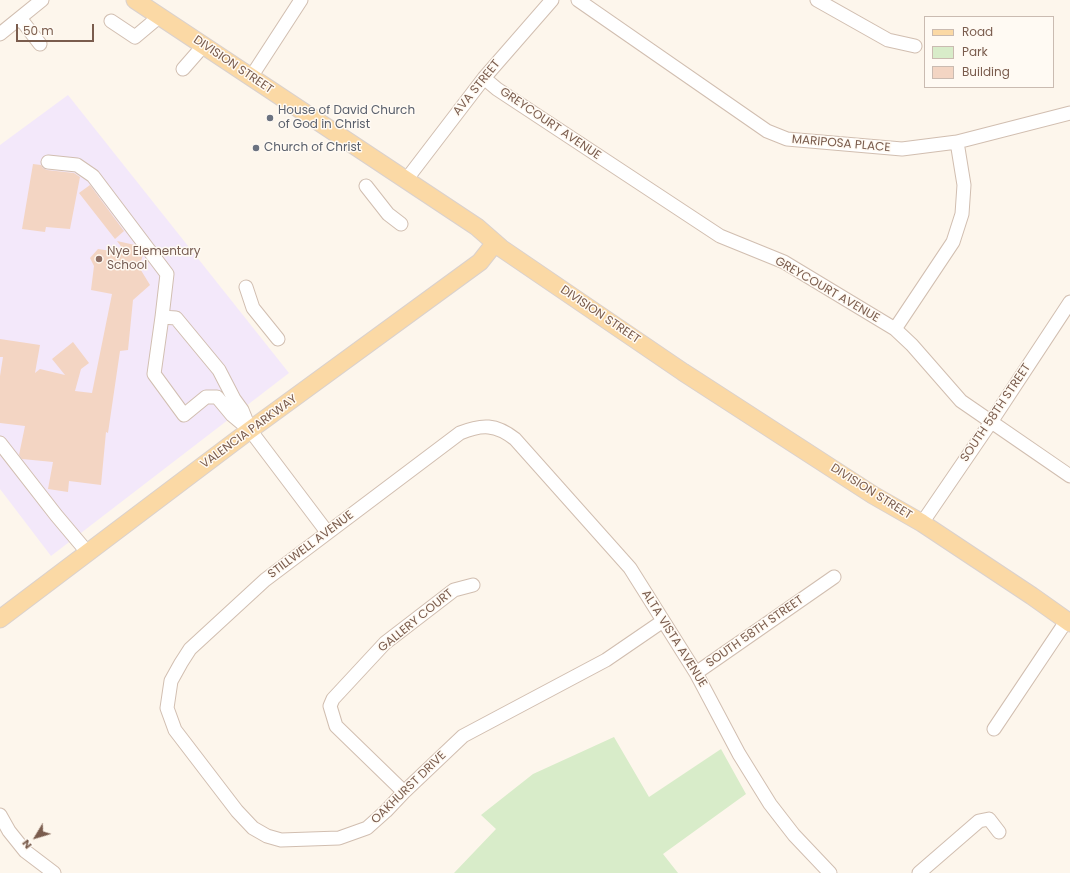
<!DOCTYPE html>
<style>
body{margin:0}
#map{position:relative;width:1070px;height:873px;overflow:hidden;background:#fdf6ec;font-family:Poppins,sans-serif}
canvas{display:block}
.legend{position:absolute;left:924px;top:16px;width:130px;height:72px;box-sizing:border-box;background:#fffaf3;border:1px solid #cabbb1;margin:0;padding:5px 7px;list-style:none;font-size:12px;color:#7a5c4d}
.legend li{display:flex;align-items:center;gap:8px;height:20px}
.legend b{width:20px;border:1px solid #cabbb1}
.north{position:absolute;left:16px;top:817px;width:40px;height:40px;-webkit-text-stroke:3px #fffaf3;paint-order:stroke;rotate:232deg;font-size:11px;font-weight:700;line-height:16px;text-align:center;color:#7a5c4d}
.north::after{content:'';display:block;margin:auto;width:14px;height:18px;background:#7a5c4d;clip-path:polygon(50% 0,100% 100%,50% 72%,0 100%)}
.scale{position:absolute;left:16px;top:24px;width:78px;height:18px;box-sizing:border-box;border:2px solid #7a5c4d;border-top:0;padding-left:5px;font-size:12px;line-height:14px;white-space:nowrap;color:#7a5c4d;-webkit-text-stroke:3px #fffaf3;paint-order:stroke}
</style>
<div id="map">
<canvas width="1070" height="873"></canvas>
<ul class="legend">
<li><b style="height:5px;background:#fbd9a5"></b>Road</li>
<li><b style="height:11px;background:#d8ecc9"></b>Park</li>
<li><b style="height:11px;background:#f3d5c3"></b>Building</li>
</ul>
<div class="north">N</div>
<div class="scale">50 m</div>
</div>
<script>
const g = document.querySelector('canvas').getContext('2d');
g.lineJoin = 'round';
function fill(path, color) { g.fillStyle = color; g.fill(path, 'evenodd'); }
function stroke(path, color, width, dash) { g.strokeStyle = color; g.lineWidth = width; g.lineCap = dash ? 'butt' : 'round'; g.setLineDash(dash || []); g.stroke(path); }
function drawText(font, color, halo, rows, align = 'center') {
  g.font = font + ' Poppins,sans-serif'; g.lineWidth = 3; g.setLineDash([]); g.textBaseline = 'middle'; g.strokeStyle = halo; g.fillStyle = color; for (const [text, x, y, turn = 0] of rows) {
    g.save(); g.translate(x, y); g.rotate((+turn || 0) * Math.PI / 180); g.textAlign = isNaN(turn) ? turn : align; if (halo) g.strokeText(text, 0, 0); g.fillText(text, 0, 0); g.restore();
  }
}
fill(new Path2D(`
 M68 95 289 373 51 556 0 489V145Z`), '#f3e8fa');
fill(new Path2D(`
 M614 737 649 797 721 749 746 794 663 854 678 873H454L496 829 481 815 533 774Z`), '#d8ecc9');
fill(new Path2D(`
 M33 164 41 165 43 168 47 170 74 173 80 177 70 229 46 227 45 232 22 229Z
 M90 185 124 231 115 239 79 193Z
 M117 241 135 245 143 255 139 267 150 285 133 300 128 350 120 351 108 433 106 432 101 485 69 481 68 492 48 489 53 462 22 459 19 455 25 426 0 423V376L3 357H0V339L40 345 35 373 40 369 65 375 52 359 73 342 89 363 81 369 75 391 92 393 112 294 91 290 94 266 90 258 98 249 126 253Z`), '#f3d5c3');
const minor = new Path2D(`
 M578 0 767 131 787 139 902 149 957 142 1070 113
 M817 0 888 40 915 46
 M20 18 40 44
 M111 21 135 37 160 16
 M0 34 42 0
 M183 69 204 45
 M251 77 301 0
 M484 78 497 89 720 236 784 262 895 329 912 345 961 401 1070 476
 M48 162 77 165 93 176 167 274 162 317
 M406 180 484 78 552 0
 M366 186 388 214 401 224
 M246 287 253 308 278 339
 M895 329 953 242 962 214 964 185 957 142
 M250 430 242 410 234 399 219 370 176 318 162 317 154 374 184 415 206 397H217L232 415 250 430 327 532
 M0 443 56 515 88 553
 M922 523 991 422 1070 302
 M663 621 606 660 463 736 404 792 386 811 367 828 339 838 281 840 267 836 253 828 237 811 175 730 167 708 171 681 181 663 190 649 265 580 460 433C482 424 496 424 515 439L630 568 696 673 739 754 770 804 794 835 830 873
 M696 673 834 577
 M994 729 1067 620
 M404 792 336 726 330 706 333 699 385 643 454 590 473 585
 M0 815 9 831 25 851 54 873
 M919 873 979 821 989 819 999 832`);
const major = new Path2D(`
 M135 0 477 227 501 248 683 372 873 495 922 523 1032 596 1070 623
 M0 619 250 430 480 262 495 243`);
stroke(minor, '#d1beb0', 15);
stroke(major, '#dad1cd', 19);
stroke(minor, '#fff', 13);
stroke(major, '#fbd9a5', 17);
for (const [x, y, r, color] of [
 [270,118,4,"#6b7280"],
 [256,148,4,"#6b7280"],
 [99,259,4,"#8d6e63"]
]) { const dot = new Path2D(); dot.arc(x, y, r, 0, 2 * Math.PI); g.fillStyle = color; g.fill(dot); stroke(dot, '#fffaf3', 1.5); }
drawText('12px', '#7a5c4d', '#fffaf3', [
 ["DIVISION STREET",233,65,34],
 ["AVA STREET",477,88,-51],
 ["GREYCOURT AVENUE",550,124,34],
 ["MARIPOSA PLACE",841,144,5],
 ["GREYCOURT AVENUE",827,290,30],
 ["DIVISION STREET",600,315,34],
 ["SOUTH 58TH STREET",996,413,-56],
 ["VALENCIA PARKWAY",249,432,-36],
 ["DIVISION STREET",871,492,32],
 ["STILLWELL AVENUE",311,545,-37],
 ["GALLERY COURT",416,621,-39],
 ["SOUTH 58TH STREET",755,632,-35],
 ["ALTA VISTA AVENUE",674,639,58],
 ["OAKHURST DRIVE",409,788,-44]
]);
drawText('12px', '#5b616d', '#fffaf3', [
 ["House of David Church",278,111],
 ["of God in Christ",278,125],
 ["Church of Christ",264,148]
], 'left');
drawText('12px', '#785e54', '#fffaf3', [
 ["Nye Elementary",107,252],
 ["School",107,266]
], 'left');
</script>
